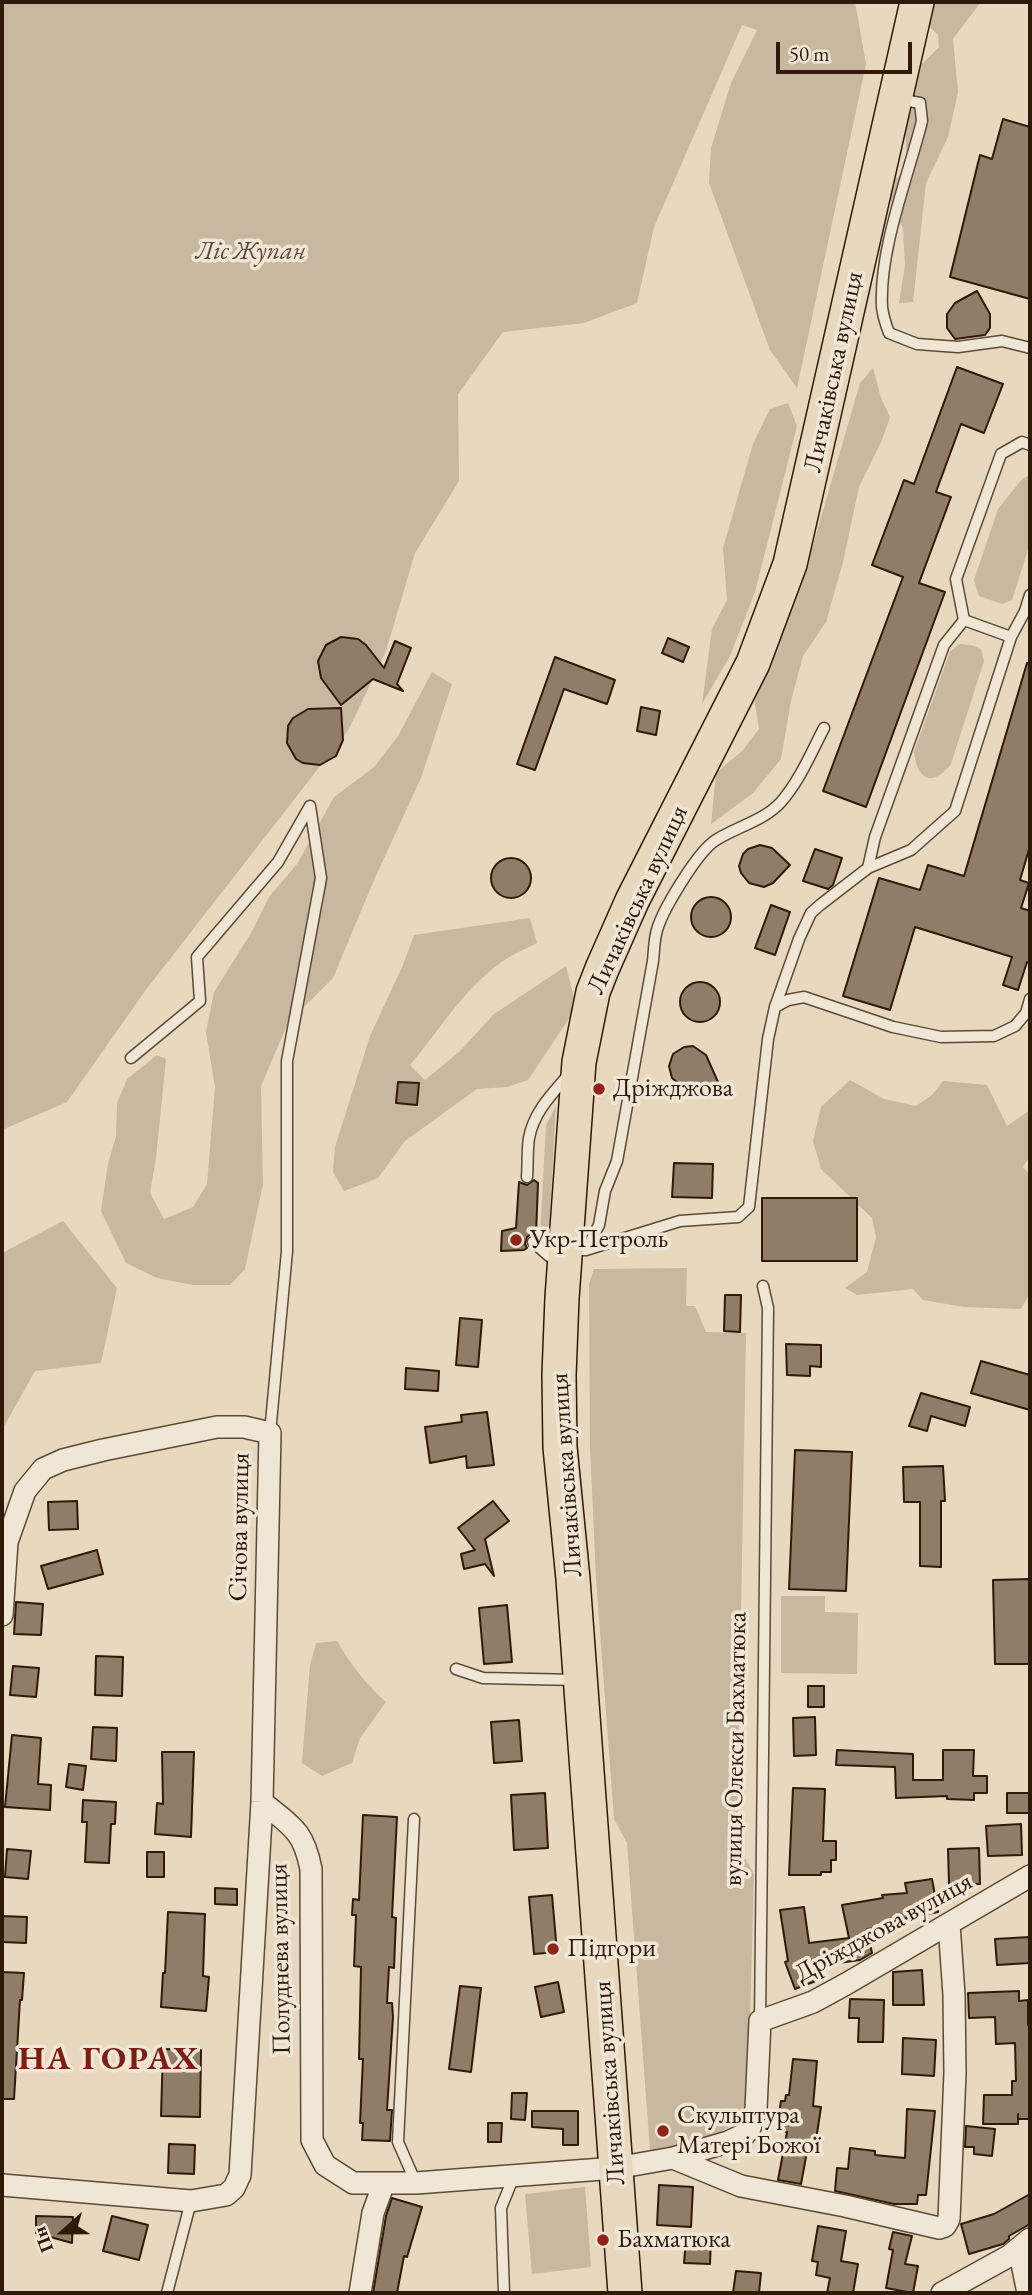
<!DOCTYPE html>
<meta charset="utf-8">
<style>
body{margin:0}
#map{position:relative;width:1032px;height:2295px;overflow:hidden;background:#e7d8be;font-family:"EB Garamond",serif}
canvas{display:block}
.frame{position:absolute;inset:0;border:4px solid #2f1a09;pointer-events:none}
.north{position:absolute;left:28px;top:2197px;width:70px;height:70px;-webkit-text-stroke:5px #efe6d5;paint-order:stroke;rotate:249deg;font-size:19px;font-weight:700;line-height:28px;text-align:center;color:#2f1a09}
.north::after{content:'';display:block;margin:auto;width:24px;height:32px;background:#2f1a09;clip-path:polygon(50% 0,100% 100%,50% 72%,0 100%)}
.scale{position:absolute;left:776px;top:42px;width:136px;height:32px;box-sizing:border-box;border:4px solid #2f1a09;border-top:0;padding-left:9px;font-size:21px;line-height:24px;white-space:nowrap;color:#2f1a09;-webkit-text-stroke:5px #efe6d5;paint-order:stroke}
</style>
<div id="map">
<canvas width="1032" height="2295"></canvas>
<div class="frame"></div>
<div class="north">Пн</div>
<div class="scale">50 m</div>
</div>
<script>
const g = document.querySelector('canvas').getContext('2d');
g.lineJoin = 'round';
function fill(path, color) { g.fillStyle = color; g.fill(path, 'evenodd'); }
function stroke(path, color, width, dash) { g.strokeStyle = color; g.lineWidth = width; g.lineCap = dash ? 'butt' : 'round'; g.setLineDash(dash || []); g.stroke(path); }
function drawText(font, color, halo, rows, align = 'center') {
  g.font = font + ' "EB Garamond",serif'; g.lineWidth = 7; g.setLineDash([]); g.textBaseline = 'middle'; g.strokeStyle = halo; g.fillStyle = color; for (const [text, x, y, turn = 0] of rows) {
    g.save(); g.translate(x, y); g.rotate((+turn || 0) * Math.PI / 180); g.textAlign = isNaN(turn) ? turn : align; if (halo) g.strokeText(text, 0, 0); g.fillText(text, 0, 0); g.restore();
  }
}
fill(new Path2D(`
 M2 2H855L866 64 797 388 770 350 709 183 711 148 731 83 757 30 742 25 654 227 637 303 584 323 503 332 458 394 459 481 415 553 386 651 349 729 145 991 67 1102 2 1130Z
 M934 2H981L953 39 958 92 948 137 926 183 913 302 899 303 905 265 903 229 886 190 907 167 905 128 920 66 939 47 938 35 929 26Z
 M873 368 881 398 890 417 882 440 859 487 843 562 826 622 803 656 791 701 781 759 753 793 711 824 716 773 742 751 759 729 753 692 776 644 811 552 860 383Z
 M788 403 797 426 755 592 730 656 702 704 712 629 727 600 723 548 753 444 770 409Z
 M1030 476V543L1012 600 1002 604 979 596 974 580 998 509 1023 478Z
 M959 644 971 645 981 649 984 661 951 764C932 788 917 780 914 752L950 652Z
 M432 672 452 684 421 778 374 880 333 978 288 1023 261 1086 263 1184 245 1269 230 1285H193L157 1278 126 1263 101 1211 108 1164 116 1136 117 1103 127 1079 157 1055 166 1059 156 1158 150 1193 164 1219 193 1207 207 1184 215 1087 206 1032 214 992 251 933 269 897 297 864 334 797 374 767 398 736Z
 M530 918 537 943C524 950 510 955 499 964 462 991 439 1031 410 1065L425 1080 460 1051 494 1014 566 966 575 1002 570 1017 528 1080 507 1087 477 1089 405 1141 378 1178 344 1191 333 1172 335 1147 370 1036 403 965 414 935Z
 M850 1080 884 1099 916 1106 932 1095 943 1081 987 1085 1007 1126 1030 1110V1156L1023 1167 1030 1175V1293L1021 1309 964 1307 923 1300 913 1289 857 1295 845 1288 867 1272 876 1237 872 1218 821 1169 813 1141 821 1107Z
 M556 1106 548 1250 540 1236 546 1125Z
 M63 1221 117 1288 101 1363 35 1371 2 1430V1253Z
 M687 1268 686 1306H695L706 1332 746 1333 737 1844 754 1874 748 2093C745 2104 743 2116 734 2123 717 2138 672 2148 650 2150L627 1843 614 1819 596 1578 590 1447 589 1284 594 1269Z
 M781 1596H825V1612L858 1613 857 1674 781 1673Z
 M337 1641C351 1665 365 1683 386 1702L360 1738 352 1763 322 1776 302 1763 310 1665 316 1643Z
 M585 2187 591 2267 532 2274 525 2194Z`), '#c8b89f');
const building = new Path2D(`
 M1003 119 1030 127V299L950 277 980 155 992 159Z
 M977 291 990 314V328L985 335 955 339 947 328V314L955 303Z
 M957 367 1003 384 984 433 961 424 936 492 951 497 919 583 945 592 866 807 823 791 903 577 872 565 904 480 914 484Z
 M341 637 358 639 366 645 384 668 395 641 411 648 397 684 403 691 373 679 341 705 321 678 318 661 326 645Z
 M668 638 689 647 683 662 662 653Z
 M555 657 615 680 607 704 564 689 535 770 517 764Z
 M1027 663 1030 664V846L1020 880 1029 883 1021 908 1030 911V964L1027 962 1018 990 1003 985 1012 957 915 927 890 1010 843 996 879 878 920 890 928 865 964 876Z
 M641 707 660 711 656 735 637 731Z
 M341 708 343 740 336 756 320 765 303 763 296 759 287 743 288 726 293 718 308 709Z
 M760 845 772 848 790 865 773 883 764 887 749 883 741 873 739 866 743 854 748 849Z
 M815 849 842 858 833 885 828 889 803 881Z
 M491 878a20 20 0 1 1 40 0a20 20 0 1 1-40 0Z
 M691 917a20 20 0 1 1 40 0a20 20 0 1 1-40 0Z
 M771 905 790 912 775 955 755 948Z
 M680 1002a20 20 0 1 1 40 0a20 20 0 1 1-40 0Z
 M693 1046 706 1055 718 1082 689 1087 682 1086 672 1078 669 1066 673 1054 684 1047Z
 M398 1082 419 1083 417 1105 396 1103Z
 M674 1163 713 1164 712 1198 672 1197Z
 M534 1180 538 1183 536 1235 531 1234 527 1237 525 1244 527 1248 524 1250 501 1251 502 1231 516 1228 519 1182 527 1185Z
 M762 1198H857V1261H762Z
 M725 1295H741L740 1332 724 1331Z
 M460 1318 482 1320 478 1367 456 1365Z
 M786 1344 821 1345V1367L810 1366V1376L787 1375Z
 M981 1361 1030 1375V1410L971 1393Z
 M406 1368 439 1371 438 1391 405 1389Z
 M921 1393 970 1407 965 1426 931 1416 927 1431 909 1426Z
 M487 1412 494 1465 467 1468 466 1456 430 1463 425 1427 462 1422 461 1415Z
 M795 1450 852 1452 846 1591 789 1589Z
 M943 1466 945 1501H941V1567L920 1566V1502H904L903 1467Z
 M77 1501 78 1529 49 1530 48 1502Z
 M493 1501 509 1521 485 1539 494 1576 485 1564 464 1569 461 1554 475 1550 458 1528Z
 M97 1550 103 1574 48 1589 41 1566Z
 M1030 1579V1664H995L993 1580Z
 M16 1602 43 1604 41 1635 14 1634Z
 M507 1605 512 1662 484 1664 479 1608Z
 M96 1656 123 1657 122 1696 95 1695Z
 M13 1666 39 1668 36 1697 10 1695Z
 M808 1686H824V1707H808Z
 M815 1717 816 1755 794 1756 793 1718Z
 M519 1720 522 1761 494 1763 491 1722Z
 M93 1727 117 1728 116 1761 91 1759Z
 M12 1735 41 1738 38 1784 51 1785 50 1810 5 1807Z
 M837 1750 913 1754V1780H943V1750H974L973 1776H987V1793H974V1800L947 1799V1796L896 1798 895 1767 836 1765Z
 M162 1752H194L191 1837 155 1834 157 1803 163 1804Z
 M69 1764 86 1766 83 1790 66 1787Z
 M793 1788 825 1789 823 1841H836V1860H831V1872H821V1875H789Z
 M545 1793 548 1848 514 1850 511 1795Z
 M1007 1793H1030V1813H1007Z
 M83 1800 116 1802 115 1824H111L109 1863 85 1862 87 1822H82Z
 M363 1815 397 1817 392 1917 396 1918 394 1968 389 1967 387 2003H392L393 2017 387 2110H392L390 2141 362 2140 363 2123H360L363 2059H359L361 1967 354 1966 356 1915H352L353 1899 359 1900Z
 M1021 1824 1022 1855 988 1856 986 1826Z
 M979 1848 980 1884H949L948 1849Z
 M7 1849 31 1851 28 1879 5 1877Z
 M147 1852H164V1877H147Z
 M932 1879 938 1912 906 1918 907 1925 867 1929 872 1953 860 1960 816 1966 821 1979 795 1989 785 1962 788 1961 780 1910 804 1907 809 1943 849 1938 842 1905 883 1898 882 1895 907 1893 905 1883Z
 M215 1888 237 1889V1905L215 1904Z
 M552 1895 557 1952 534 1954 529 1897Z
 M168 1912 205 1914 203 1976 209 1977 206 2011 161 2007 163 1973H165Z
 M2 1916 27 1917 26 1943 2 1942Z
 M1030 1937V1963L997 1965 995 1939Z
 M922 1970 924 2005H893V1972Z
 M2 1972 24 1973 22 2000H20L14 2099H2Z
 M558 1982 564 2012 541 2017 535 1987Z
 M460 1986 481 1988 471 2072 449 2069Z
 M1019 1991V2001L1028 2000V2025H1030V2119H1018V2114V2124H983L984 2095H1012V2081H1016L1015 2043 996 2044 995 2017 969 2018 968 1993Z
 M850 1999 884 2000 883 2042H858L859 2018H849Z
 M903 2038 936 2040 934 2076 902 2074Z
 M163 2049 201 2050 200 2117 161 2116Z
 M793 2059 817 2061 813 2106 821 2107 815 2147 808 2146 801 2184 778 2180 787 2132 776 2131 781 2101H785L786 2095H789Z
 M512 2093H527L525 2120 511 2119Z
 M907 2109 935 2111 926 2195H918L917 2204H894L835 2191 837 2168 848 2169 850 2148 875 2151V2155L905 2158Z
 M532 2111H578V2145H563V2129L532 2127Z
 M488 2123H502L501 2142H488Z
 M966 2126 995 2129 992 2156 974 2154V2147H965Z
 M169 2144 195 2145 194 2174 168 2173Z
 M659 2185 693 2187 691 2227 657 2225Z
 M1030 2194V2224L1009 2236V2239L1003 2244 969 2254 961 2224 994 2214Z
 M392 2198 422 2207 407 2257 404 2256 397 2293H373L386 2216Z
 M36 2216 73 2217 72 2243 36 2233Z
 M112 2216 148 2225 139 2260 103 2251Z
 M818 2226 846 2231 841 2261 858 2264 853 2293H827L830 2278 816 2275 818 2262 812 2261Z
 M893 2232 912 2236 905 2264 918 2266 913 2293 886 2288 893 2250 889 2249Z
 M686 2238 711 2240 710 2264 684 2263Z
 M736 2271 761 2273 759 2293H733Z`);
fill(building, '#8f7d67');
stroke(building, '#2f1a09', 2);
const service = new Path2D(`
 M898 99 920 103 922 121C908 177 879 249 882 307 883 316 886 325 889 333L917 344 958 347 1002 341 1030 348
 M1011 637 964 620 956 579 1001 454 1022 442 1030 445
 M868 868 875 837 944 645 964 620
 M775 1007 788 1000 804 997 893 1027 941 1037 994 1036 1015 1026 1026 1013 1030 999
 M131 1058 200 1001 197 957 278 862 310 806 321 878 287 1061V1251L270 1433
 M527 1177C528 1165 527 1151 529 1138 534 1111 553 1093 570 1073
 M533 1242 549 1256 567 1250H586L680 1221 738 1217 749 1207 768 1039 775 1007 799 939 811 913 820 905 868 868 911 850 955 811 1011 637 1025 611 1030 595
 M586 1250 599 1225 605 1191 617 1161 653 961C654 952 654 943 656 934 660 913 698 851 716 840 736 827 764 821 781 802 800 780 811 753 824 728
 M456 1669 483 1678 578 1680
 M414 1819 398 2142 416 2183
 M760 2021 768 1308 763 1286
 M167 2293 191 2201
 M504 2293 501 2208 514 2176`);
const minor = new Path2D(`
 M2 1615 7 1542 25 1491 43 1469 63 1460 103 1450 217 1427H244L270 1433 262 1802 240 2175 234 2188 226 2195 191 2201 2 2185
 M262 1802C291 1826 303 1829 311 1869L312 2140 325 2165 353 2183H416L616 2168 673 2158 728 2142 745 2134 750 2128 756 2109 760 2021 813 2002 846 1984 1030 1876
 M673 2158 741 2186 845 2206 939 2228 945 2226 949 2219 955 2073 954 1995 949 1924
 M1019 2249 1028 2293
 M360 2293 373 2213 384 2183
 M942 2293 1009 2256 1030 2239`);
const primary = new Path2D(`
 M625 2293 573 1579 560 1447 559 1375 562 1298 579 1062 593 992 602 969 632 901 753 663 790 564 917 2`);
stroke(service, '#5d4a36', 13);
stroke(minor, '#5d4a36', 24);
stroke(primary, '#2f1a09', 36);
stroke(service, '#efe6d5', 10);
stroke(minor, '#efe6d5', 21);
stroke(primary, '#e7d8be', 33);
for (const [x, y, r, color] of [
 [599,1089,7,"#8f2418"],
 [516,1240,7,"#8f2418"],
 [553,1949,7,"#8f2418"],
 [663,2131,7,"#8f2418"],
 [603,2240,7,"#8f2418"]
]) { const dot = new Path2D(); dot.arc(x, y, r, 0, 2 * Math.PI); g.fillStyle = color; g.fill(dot); stroke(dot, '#efe6d5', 2.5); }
drawText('italic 26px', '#5d4936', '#efe6d5', [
 ["Ліс Жупан",251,252]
]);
drawText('26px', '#2f1a09', '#efe6d5', [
 ["Личаківська вулиця",834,372,-78],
 ["Личаківська вулиця",638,900,-65],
 ["Личаківська вулиця",567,1475,-94],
 ["Січова вулиця",240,1527,-89],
 ["вулиця Олекси Бахматюка",736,1749,-89],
 ["Дріжджова вулиця",884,1928,-29],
 ["Полуднева вулиця",281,1959,-91],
 ["Личаківська вулиця",610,2083,-94]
]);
drawText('26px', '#2f1a09', '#efe6d5', [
 ["Дріжджова",613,1089],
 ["Укр-Петроль",530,1240],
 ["Підгори",567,1949],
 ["Скульптура",677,2116],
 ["Матері Божої",677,2146],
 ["Бахматюка",617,2240]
], 'left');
g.letterSpacing = '2px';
drawText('bold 33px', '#7a1f14', '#efe6d5', [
 ["НА ГОРАХ",109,2060]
]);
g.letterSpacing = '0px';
</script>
